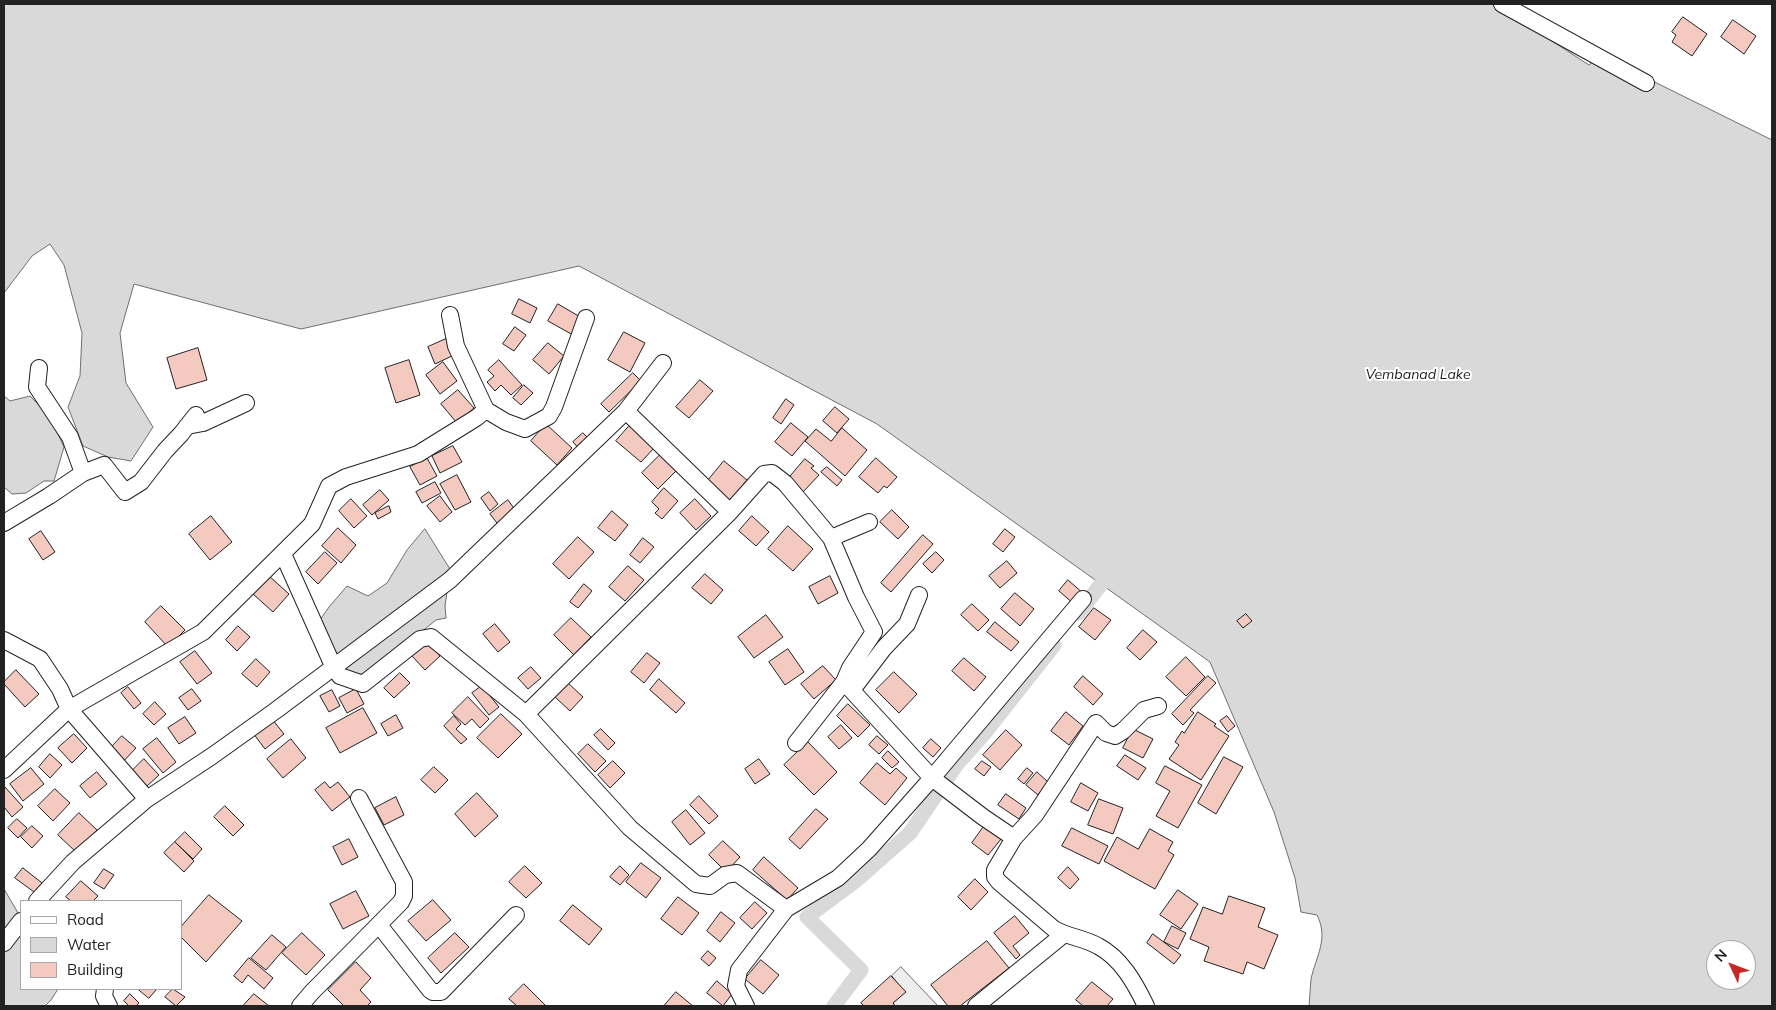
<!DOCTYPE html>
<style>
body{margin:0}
#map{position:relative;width:1776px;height:1010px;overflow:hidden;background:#fff;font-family:Mulish,sans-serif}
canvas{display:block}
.frame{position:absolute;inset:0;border:5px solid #222;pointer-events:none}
.legend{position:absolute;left:20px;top:900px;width:162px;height:90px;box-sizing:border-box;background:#fff;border:1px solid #a7a7a7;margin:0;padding:6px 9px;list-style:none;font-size:15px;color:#222}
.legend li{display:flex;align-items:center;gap:10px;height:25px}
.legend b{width:25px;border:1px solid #a7a7a7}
.north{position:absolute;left:1706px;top:940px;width:50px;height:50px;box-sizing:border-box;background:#fff;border:1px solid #a7a7a7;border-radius:50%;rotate:313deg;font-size:14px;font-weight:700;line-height:20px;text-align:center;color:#222}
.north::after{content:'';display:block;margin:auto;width:18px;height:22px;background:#c62828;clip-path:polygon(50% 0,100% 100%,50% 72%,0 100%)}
</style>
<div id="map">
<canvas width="1776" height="1010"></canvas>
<div class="frame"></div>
<ul class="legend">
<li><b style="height:6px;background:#fff"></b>Road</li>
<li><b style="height:14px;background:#d9d9d9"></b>Water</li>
<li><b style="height:14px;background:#f3c9c0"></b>Building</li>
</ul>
<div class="north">N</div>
</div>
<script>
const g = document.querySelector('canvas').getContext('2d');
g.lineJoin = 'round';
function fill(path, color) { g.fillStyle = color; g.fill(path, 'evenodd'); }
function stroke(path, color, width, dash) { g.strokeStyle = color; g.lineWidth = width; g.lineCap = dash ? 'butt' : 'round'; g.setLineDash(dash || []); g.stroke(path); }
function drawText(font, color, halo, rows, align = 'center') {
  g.font = font + ' Mulish,sans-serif'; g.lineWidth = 4; g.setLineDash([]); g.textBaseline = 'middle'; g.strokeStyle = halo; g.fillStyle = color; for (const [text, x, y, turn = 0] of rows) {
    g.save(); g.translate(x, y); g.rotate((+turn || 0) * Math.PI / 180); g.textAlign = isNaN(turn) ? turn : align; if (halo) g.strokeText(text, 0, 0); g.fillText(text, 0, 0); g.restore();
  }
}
const green = new Path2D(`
 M901 967 938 1006H895L893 1003 905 992 892 976Z`);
fill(green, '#eee');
stroke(green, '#6f6f6f', 1);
const water = new Path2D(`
 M4 4H1495L1589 65 1600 55 1772 140V1006H1309C1310 997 1310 988 1311 979 1316 956 1329 939 1317 915L1301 912 1295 878 1274 812 1210 662 877 424 579 266 301 329 134 284 120 333 126 383 153 427 131 461 108 457 83 446 68 407 80 376 82 333 64 265 50 244 32 256 4 293ZM1716 950H1746V980H1716Z
 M4 396 10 401 30 396 49 415 64 447 54 481H44L26 493 12 494 4 487Z
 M425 529 453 574 338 661 317 624 329 607 347 586 368 596 387 583 407 550Z
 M448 585 445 606 446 618 436 620 364 679 341 669Z
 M4 889 21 918V989H58L51 1000 45 1006H4Z`);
fill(water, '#d9d9d9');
stroke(water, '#6f6f6f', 1);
stroke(new Path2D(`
 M1079 613 1101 584
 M834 1006 861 970 807 917 858 879 910 833 957 764 983 735 1054 645`), '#d9d9d9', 15);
const building = new Path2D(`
 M1683 17 1707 34 1692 56 1672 42 1676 35 1672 32Z
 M1733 20 1756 36 1744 54 1721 37Z
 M519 299 537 308 530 323 512 314Z
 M558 304 582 318 573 335 548 321Z
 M515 327 526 335 514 351 503 344Z
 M624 332 645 343 630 372 608 360Z
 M446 339 454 355 435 364 428 347Z
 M548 343 564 356 549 374 533 360Z
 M198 348 207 380 176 389 167 358Z
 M409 360 420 395 396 403 385 368Z
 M499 360 522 385 511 395 501 385 495 391 487 382 494 376 488 370Z
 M443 362 457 381 440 394 426 375Z
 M633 373 641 381 609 412 601 404Z
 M700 380 713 391 689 418 676 407Z
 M524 385 533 393 521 405 513 398Z
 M458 390 474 408 457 423 441 404Z
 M786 399 794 405 781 424 773 418Z
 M835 407 849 419 837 433 823 421Z
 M791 423 808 437 792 456 775 442Z
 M546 424 572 448 557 465 531 441Z
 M631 424 656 446 641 462 616 441Z
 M842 428 867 450 845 476 805 441 816 429 831 441Z
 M583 433 592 442 581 451 573 442Z
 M453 446 462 462 440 473 432 456Z
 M661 454 677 470 658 489 642 473Z
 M427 458 437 476 420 485 410 467Z
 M876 458 897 477 887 488 884 486 878 493 859 477Z
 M805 459 814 466 811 468 819 475 803 492 788 479Z
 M724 461 747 480 729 502 706 483Z
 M827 467 842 480 837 486 821 472Z
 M457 475 471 502 455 510 440 484Z
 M435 482 441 493 422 503 416 492Z
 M664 488 678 501 662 519 655 513 659 509 652 502Z
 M380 490 389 500 372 515 363 505Z
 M489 492 498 504 490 511 481 498Z
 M440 496 452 512 440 522 427 506Z
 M351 499 367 516 354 528 339 511Z
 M695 499 711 516 696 530 680 513Z
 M508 500 518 514 500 527 490 514Z
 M389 506 391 512 378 519 375 513Z
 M892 510 909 527 898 539 880 522Z
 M612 511 628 525 615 541 598 528Z
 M211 516 232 542 210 560 189 534Z
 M752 516 769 532 756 546 739 531Z
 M788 526 813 549 793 571 768 549Z
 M338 528 356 545 341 563 322 546Z
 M1005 529 1015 537 1003 552 993 544Z
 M41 531 55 552 43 560 29 539Z
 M923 535 933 544 891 592 881 583Z
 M578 537 594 552 569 579 553 564Z
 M643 538 654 547 640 563 630 555Z
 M325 552 337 563 318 584 306 572Z
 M936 552 944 560 932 573 923 564Z
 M1007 561 1017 573 1000 588 989 576Z
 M628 566 644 580 625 601 609 587Z
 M705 574 723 590 711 604 692 588Z
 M269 576 289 594 273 612 253 594Z
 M830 576 838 593 818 604 809 587Z
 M1068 580 1084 594 1075 605 1059 591Z
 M584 584 592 591 578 608 570 602Z
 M1015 593 1034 609 1020 626 1001 609Z
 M972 604 989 620 978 631 961 615Z
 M161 606 185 630 168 647 145 622Z
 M1094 608 1111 620 1095 640 1079 627Z
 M1246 614 1252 621 1243 628 1237 621Z
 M766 615 783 637 754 658 738 637Z
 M571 618 591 637 574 655 554 635Z
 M995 622 1019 642 1011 651 987 632Z
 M495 624 510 642 498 652 483 634Z
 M238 626 250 637 237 651 226 640Z
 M1143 630 1157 642 1140 660 1127 648Z
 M427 642 440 656 425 670 412 656Z
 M788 649 804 672 785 685 769 662Z
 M195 651 212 673 197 684 180 662Z
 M647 653 660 663 644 683 631 672Z
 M1186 657 1205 677 1186 696 1166 677Z
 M964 658 986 677 974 691 952 671Z
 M256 659 270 672 257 687 242 674Z
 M823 666 836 680 814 699 801 684Z
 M531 667 541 678 528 689 518 678Z
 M16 670 39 694 25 707 4 684V682Z
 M894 672 917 694 899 713 876 690Z
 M400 673 410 683 394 698 384 688Z
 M1083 676 1103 694 1093 705 1074 687Z
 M1208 676 1216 683 1190 710 1194 713 1183 725 1172 714Z
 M659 679 685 703 676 713 650 690Z
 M568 683 583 697 570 711 555 697Z
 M482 686 499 707 489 715 472 693Z
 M128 687 141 703 134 709 121 693Z
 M192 689 201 701 188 710 179 698Z
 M356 689 364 704 347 713 339 698Z
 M332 690 340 706 329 712 320 696Z
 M468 697 489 719 480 728 472 719 465 725 452 713Z
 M155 702 166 714 154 725 143 714Z
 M848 704 870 725 858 737 837 716Z
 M363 708 377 733 340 753 326 728Z
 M1066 712 1083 726 1069 745 1051 731Z
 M1198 712 1216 724 1214 726 1229 736 1201 780 1169 759 1179 745 1175 742 1182 731 1184 733Z
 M501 714 522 734 498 758 477 738Z
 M396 715 403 728 388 736 381 724Z
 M454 716 461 724 456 729 467 739 461 744 444 726Z
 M1227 716 1235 726 1228 732 1220 721Z
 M185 717 196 733 179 744 168 728Z
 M272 719 284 734 265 749 253 733Z
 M841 725 852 738 839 749 828 737Z
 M601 729 615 743 608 750 594 735Z
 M1133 729 1153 739 1143 758 1123 748Z
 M1006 730 1022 745 1000 770 983 755Z
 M74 734 87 748 72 763 58 748Z
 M122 736 136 748 120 765 107 752Z
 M877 736 888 745 879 754 869 745Z
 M157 738 176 762 163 773 143 749Z
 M291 739 306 758 283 778 267 759Z
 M931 739 941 748 933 757 923 748Z
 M808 742 837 772 814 795 784 765Z
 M588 744 606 761 595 772 578 754Z
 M888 751 899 762 892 768 882 758Z
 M50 754 62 765 50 778 39 767Z
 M1125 755 1146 768 1138 780 1117 766Z
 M1224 757 1243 767 1216 814 1198 803Z
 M144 759 159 775 146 787 131 772Z
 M759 759 770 774 755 784 745 769Z
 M613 761 625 773 610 788 598 775Z
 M982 761 991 767 984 776 975 769Z
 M877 763 890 774 896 768 907 778 885 805 860 783Z
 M1165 766 1202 785 1178 828 1156 816 1170 791 1156 783Z
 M434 767 448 780 435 793 421 780Z
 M31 768 44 784 23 801 10 784Z
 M1027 768 1033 773 1024 784 1018 779Z
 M97 772 107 784 90 798 80 786Z
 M1037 772 1048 782 1038 795 1026 785Z
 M325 782 330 788 338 782 350 797 332 811 315 790Z
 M1081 783 1098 793 1088 811 1071 802Z
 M4 786 23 807 12 817 4 807Z
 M55 789 70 803 53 821 38 806Z
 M477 793 498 816 475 837 455 814Z
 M1006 794 1026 808 1019 819 998 805Z
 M699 796 718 816 709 824 690 805Z
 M396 797 404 815 384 825 375 808Z
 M1099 799 1123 808 1113 834 1088 825Z
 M225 806 244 825 233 836 214 817Z
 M816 809 828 819 800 849 789 839Z
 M686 810 705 833 690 845 672 822Z
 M79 813 97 830 76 852 58 835Z
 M17 819 27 828 18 838 8 828Z
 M985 825 1002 838 988 855 972 843Z
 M32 826 43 836 32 848 21 837Z
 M1072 828 1108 846 1099 864 1062 846Z
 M1150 829 1173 842 1168 851 1174 855 1155 889 1104 861 1117 837 1138 849Z
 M185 832 202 849 193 859 175 842Z
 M349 839 358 857 342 865 333 847Z
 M723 841 740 857 726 872 709 855Z
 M175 842 194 861 184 872 164 853Z
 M764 857 798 888 787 900 753 870Z
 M641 863 661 878 646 898 626 882Z
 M525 866 542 883 526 898 509 882Z
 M620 866 629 875 620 885 610 877Z
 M1068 867 1079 879 1070 889 1058 878Z
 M23 868 42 883 34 892 15 878Z
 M104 869 114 875 104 889 94 883Z
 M975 879 988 892 971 910 958 897Z
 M81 881 98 896 93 901H71L66 897Z
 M1178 890 1198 904 1181 929 1160 915Z
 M356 891 369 916 343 929 330 904Z
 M209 895 242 921 206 962 181 937V927Z
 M1229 896 1265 908 1258 927 1278 935 1264 969 1247 962 1243 974 1204 961 1209 947 1190 939 1203 907 1222 914Z
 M678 897 699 913 682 935 661 919Z
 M433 900 451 920 426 941 408 921Z
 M755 902 767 913 752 929 740 918Z
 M573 905 602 929 589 945 560 921Z
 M721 912 735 923 720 942 707 931Z
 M1015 916 1029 933 1013 946 1020 955 1016 959 994 933Z
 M1172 926 1186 933 1178 949 1164 942Z
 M302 933 325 955 306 975 282 953Z
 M455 933 469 947 441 973 428 958Z
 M1153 934 1181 955 1174 964 1147 943Z
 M272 935 286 947 266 970 251 958Z
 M987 941 1009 968 960 1006H948L931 985Z
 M708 951 716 958 709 966 701 959Z
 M249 958 273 978 264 989 248 975 242 983 234 976Z
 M761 960 779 975 763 994 745 979Z
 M356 962 371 978 360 990 371 1002 367 1006H344L328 990Z
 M891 976 906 992 893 1003 895 1006H864L861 1003Z
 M717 981 732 994 723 1006 707 993Z
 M1092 982 1113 999 1107 1006H1083L1076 1000Z
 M524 984 546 1006H517L509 999Z
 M138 989H157L149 998Z
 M173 989 185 997 176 1006 165 997Z
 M676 992 693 1006H664Z
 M130 994 139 1003 136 1006H129L124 1001Z
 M254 994 269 1006H243Z`);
fill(building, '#f3c9c0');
stroke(building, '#222', 1);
const minor = new Path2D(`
 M1502 4 1646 83
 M39 368 37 387 70 437 83 473
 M486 410 506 422 525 429 549 416 554 407 586 318
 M626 411 730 512 764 474 772 473 785 483 831 538 856 597 874 632 850 668 844 682 932 778 1083 599
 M187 426 203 423 246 403
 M4 523 49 496 83 473 104 465 125 492 141 482 165 451 181 434 196 415
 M831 538 869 522
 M283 554 334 668 340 676 363 684 420 639 431 637 526 714 630 828 696 884 710 886 725 875 737 873 786 909 838 878 869 849 932 778 983 817 1014 838 995 870V877L999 882 1054 929C1068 937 1084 938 1098 946 1121 958 1135 983 1146 1006
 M4 640 40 659 60 689 69 709 147 799
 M852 690 884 648 907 624 919 595
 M526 714 730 512
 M796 743 844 682
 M4 770 69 709 203 632 312 524 329 486 346 477 418 454 476 418 486 410 456 346 450 315
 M1014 838 1035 815 1096 723 1106 733 1115 736 1123 731 1144 710 1158 706
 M37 901 73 862 147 799 212 756 275 711 450 580 626 411 663 363
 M379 925 430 990 433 992H441L516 915
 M4 943 21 921
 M105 989 104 996 109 1006
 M300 1006 312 992 401 902 404 896V882L359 798
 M746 1006 736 986 739 970 786 909
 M976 1006 1063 935`);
stroke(minor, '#222', 18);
stroke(minor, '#fff', 16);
drawText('italic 14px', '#222', '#fff', [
 ["Vembanad Lake",1418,375]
]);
</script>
